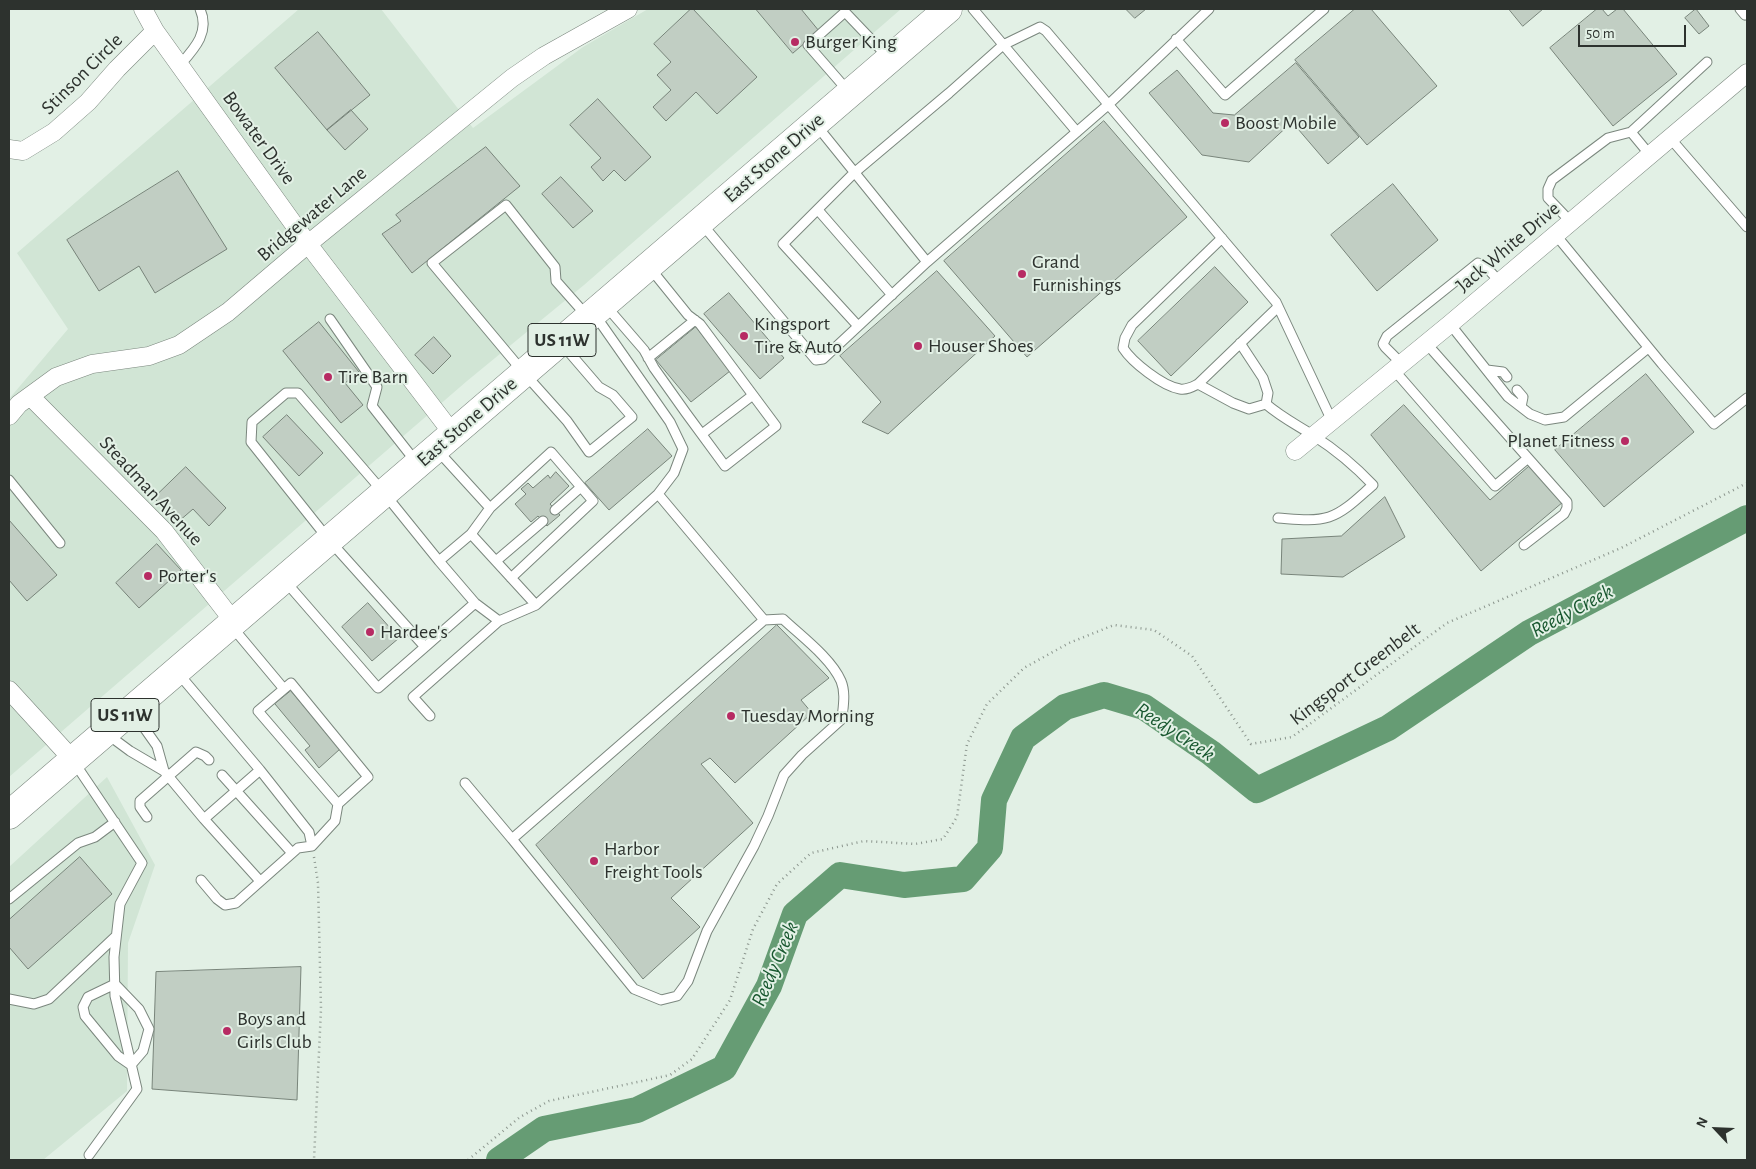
<!DOCTYPE html>
<style>
body{margin:0}
#map{position:relative;width:1756px;height:1169px;overflow:hidden;background:#e2f0e5;font-family:"Alegreya Sans",sans-serif}
canvas{display:block}
.frame{position:absolute;inset:0;border:10px solid #2d322e;pointer-events:none}
.north{position:absolute;left:1691px;top:1104px;width:50px;height:50px;-webkit-text-stroke:4px #e2f0e5;paint-order:stroke;rotate:295deg;font-size:14px;font-weight:700;line-height:20px;text-align:center;color:#2d322e}
.north::after{content:'';display:block;margin:auto;width:18px;height:22px;background:#2d322e;clip-path:polygon(50% 0,100% 100%,50% 72%,0 100%)}
.scale{position:absolute;left:1578px;top:25px;width:108px;height:22px;box-sizing:border-box;border:2px solid #2d322e;border-top:0;padding-left:6px;font-size:15px;line-height:18px;white-space:nowrap;color:#2d322e;-webkit-text-stroke:4px #e2f0e5;paint-order:stroke}
</style>
<div id="map">
<canvas width="1756" height="1169"></canvas>
<div class="frame"></div>
<div class="north">N</div>
<div class="scale">50 m</div>
</div>
<script>
const g = document.querySelector('canvas').getContext('2d');
g.lineJoin = 'round';
function fill(path, color) { g.fillStyle = color; g.fill(path, 'evenodd'); }
function stroke(path, color, width, dash) { g.strokeStyle = color; g.lineWidth = width; g.lineCap = dash ? 'butt' : 'round'; g.setLineDash(dash || []); g.stroke(path); }
function drawText(font, color, halo, rows, align = 'center') {
  g.font = font + ' "Alegreya Sans",sans-serif'; g.lineWidth = 4; g.setLineDash([]); g.textBaseline = 'middle'; g.strokeStyle = halo; g.fillStyle = color; for (const [text, x, y, turn = 0] of rows) {
    g.save(); g.translate(x, y); g.rotate((+turn || 0) * Math.PI / 180); g.textAlign = isNaN(turn) ? turn : align; if (halo) g.strokeText(text, 0, 0); g.fillText(text, 0, 0); g.restore();
  }
}
fill(new Path2D(`
 M299 9H381L473 128 583 47 648 9H901L584 285 467 381 9 777V399L68 329 17 253Z
 M107 777 155 865 128 943 127 1091 43 1160H9V867Z`), '#d1e5d5');
stroke(new Path2D(`
 M499 1160 544 1129 637 1110 724 1068 769 986 795 914 840 875 904 885 963 879 990 848 994 800 1023 738 1065 707 1104 695 1144 707 1211 753 1257 790 1388 728 1529 633 1747 518`), '#669c74', 26);
const building = new Path2D(`
 M691 9H693L757 77 717 114 696 92 666 121 653 107 671 90 657 75 671 62 654 44Z
 M756 9H801L819 31 793 53Z
 M1126 9H1146L1135 18Z
 M1355 9H1371L1437 86 1367 145 1295 60Z
 M1509 9H1543L1523 26Z
 M1597 9H1602L1608 16 1617 9H1623L1677 74 1613 126 1550 48Z
 M1696 9 1709 26 1699 34 1685 18Z
 M318 32 370 95 327 130 275 68Z
 M1296 63 1359 137 1328 164 1292 122 1249 162 1202 155 1149 93 1177 70 1213 113 1234 115Z
 M598 99 651 157 625 181 614 170 603 181 591 167 601 158 570 125Z
 M351 110 368 129 345 150 327 130Z
 M1104 121 1187 217 1027 357 944 261Z
 M486 147 520 186 412 273 382 234 401 221 396 215Z
 M178 171 227 249 155 293 139 266 99 291 67 240Z
 M561 177 593 211 573 228 542 194Z
 M1393 184 1438 240 1377 291 1331 235Z
 M1215 267 1248 302 1171 376 1138 341Z
 M937 271 995 336 888 434 862 422 881 402 840 356Z
 M729 293 784 358 760 379 704 314Z
 M319 322 359 372 345 383 363 405 341 423 283 351Z
 M696 327 730 371 691 402 656 360Z
 M434 337 451 356 433 374 415 355Z
 M1646 374 1694 432 1604 507 1555 450Z
 M1404 405 1490 500 1529 466 1563 502 1481 571 1371 435Z
 M287 415 323 453 299 476 263 437Z
 M648 429 672 456 609 510 585 483Z
 M186 467 226 508 209 526 193 509 178 522 154 498Z
 M556 472 569 486 550 504 560 515 547 526 538 516 531 522 515 504 526 494 521 489 528 483 533 488 548 475 550 478Z
 M1385 497 1405 537 1343 577 1281 574 1282 539 1341 536Z
 M9 520 57 575 27 601 9 580Z
 M157 544 181 570 139 608 116 583Z
 M368 603 399 638 372 661 342 627Z
 M777 625 829 678 801 700 812 713 735 783 710 758 701 764 753 823 671 898 700 927 643 979 536 845Z
 M291 691 340 749 319 768 305 750 310 746 275 704Z
 M80 857 112 894 28 969 9 947V920Z
 M301 967 297 1100 152 1089 156 972Z`);
fill(building, '#c1cec3');
stroke(building, '#78847a', 1);
const lane = new Path2D(`
 M973 9 1077 132
 M1740 9 1745 15 1747 14
 M1176 39 1225 95 1324 9
 M180 65C195 48 210 32 200 9
 M848 91 808 45 845 12 887 56
 M1631 132 1650 155
 M1670 138 1747 227
 M818 210 892 295
 M1570 221 1548 198V189L1552 180 1608 138 1631 132 1707 62
 M702 224 816 360 823 359 927 262 817 126
 M1555 234 1662 364 1714 424 1747 398
 M1222 238 1132 325 1125 338 1123 348C1132 362 1162 386 1180 389 1187 390 1192 387 1198 384L1278 307
 M927 262 1109 104 1209 9
 M606 306 644 350 654 368 686 413 725 466 776 426 700 324 688 315 650 268
 M595 315 670 422 683 449 674 473 658 494
 M330 319 377 387 372 406 416 462
 M1450 324 1508 397 1530 414 1545 420 1564 417 1648 348
 M858 326 783 244 854 173 949 93 1003 45 1040 27 1046 31 1276 302 1332 421
 M1240 343 1263 378 1268 393 1266 404
 M1426 343 1567 502V508L1564 514 1524 545
 M562 344 599 387 613 395 632 417 589 452 567 421 524 373 432 263 506 205 555 267 556 281 586 315
 M648 358 695 320
 M1402 364 1385 347 1383 344 1387 336 1478 263 1485 266 1500 282
 M1394 370 1495 486 1528 458
 M1487 370 1503 372 1507 377
 M1198 384 1233 403 1249 409 1266 404C1281 417 1297 425 1314 436 1336 450 1355 466 1373 485 1360 496 1345 512 1329 517 1313 522 1294 519 1278 518
 M1517 390 1523 397 1521 407
 M702 434 753 395
 M9 480 60 543
 M490 508 551 452 593 501 511 578
 M555 510 581 487
 M471 534 536 605
 M496 561 543 521
 M285 581 378 688 425 647 329 540 251 442 252 422 286 393H298L384 493 439 561 471 534 490 508 438 451
 M783 619C801 636 831 658 841 681 846 693 843 707 842 719L802 755 784 775 768 816 754 846 707 931 688 981 677 996 661 1000 634 989 512 839 764 620Z
 M499 621 536 605 658 494 764 620
 M233 628 284 689
 M425 647 475 603
 M178 673 260 770 309 832 312 846
 M133 712 157 746 164 771
 M430 716 413 697 499 621 475 603 439 561
 M107 734 130 751 164 771 204 819 260 881
 M74 762 142 863 120 904 114 957 115 996 137 1089 89 1155
 M222 775 292 853
 M465 783 512 839
 M147 817 140 807V801L196 752 205 756 209 760
 M204 819 260 770
 M201 880 217 899 225 905 236 903 298 848 312 846 335 821 338 804 368 777 291 683 258 711 338 804
 M9 899 78 843 95 837 115 822
 M115 984 139 1009 149 1029 143 1051 131 1065 118 1056 85 1016 83 1007 88 997Z
 M9 999 34 1004 49 999 116 936`);
const street = new Path2D(`
 M143 9 155 31 308 244 453 434
 M9 149 23 151 54 132 88 102 117 69 155 31
 M30 396 164 531 234 622
 M9 416 19 404 56 377 92 364 149 356 179 345 228 312 308 244 512 78 544 56 628 9
 M1295 451 1450 324 1747 73
 M9 690 73 760`);
const highway = new Path2D(`
 M9 815 948 9`);
stroke(lane, '#7b877e', 11);
stroke(street, '#7b877e', 19);
stroke(highway, '#7b877e', 29);
stroke(new Path2D(`
 M314 857 318 883 321 1009 314 1160
 M468 1160 520 1117 549 1101 670 1075 692 1059 730 1000 753 929 777 884 811 853 864 841 915 844 943 839 957 817 967 744 987 704 1024 668 1069 643 1114 625 1154 630 1192 656 1251 744 1292 737 1447 623 1621 548 1747 483`), '#8c968e', 2.5, [1, 4]);
stroke(lane, '#fff', 9);
stroke(street, '#fff', 18);
stroke(highway, '#fff', 28);
for (const [x, y, r, color] of [
 [795,42,5,"#b72b63"],
 [1225,123,5,"#b72b63"],
 [1022,274,5,"#b72b63"],
 [744,336,5,"#b72b63"],
 [918,346,5,"#b72b63"],
 [328,377,5,"#b72b63"],
 [1625,441,5,"#b72b63"],
 [148,576,5,"#b72b63"],
 [370,632,5,"#b72b63"],
 [731,716,5,"#b72b63"],
 [594,861,5,"#b72b63"],
 [227,1031,5,"#b72b63"]
]) { const dot = new Path2D(); dot.arc(x, y, r, 0, 2 * Math.PI); g.fillStyle = color; g.fill(dot); stroke(dot, '#e2f0e5', 2); }
for (const [x, y, w] of [
 [562,340,68],
 [125,715,68]
]) { const box = new Path2D(); box.roundRect(x - w / 2, y - 16.5, w, 33, 4); g.fillStyle = '#e2f0e5'; g.fill(box); stroke(box, '#2d322e', 1); }
drawText('bold 19px', '#2d322e', null, [
 ["US 11W",562,340],
 ["US 11W",125,715]
]);
drawText('20px', '#2d322e', '#e2f0e5', [
 ["Burger King",805,42],
 ["Boost Mobile",1235,123],
 ["Grand",1032,262],
 ["Furnishings",1032,285],
 ["Kingsport",754,324],
 ["Tire & Auto",754,347],
 ["Houser Shoes",928,346],
 ["Tire Barn",338,377],
 ["Planet Fitness",1615,441,"right"],
 ["Porter's",158,576],
 ["Hardee's",380,632],
 ["Tuesday Morning",741,716],
 ["Harbor",604,849],
 ["Freight Tools",604,872],
 ["Boys and",237,1019],
 ["Girls Club",237,1042]
], 'left');
drawText('20px', '#2d322e', '#e2f0e5', [
 ["Stinson Circle",82,74,-45],
 ["Bowater Drive",259,138,54],
 ["East Stone Drive",774,158,-41],
 ["Bridgewater Lane",312,214,-40],
 ["Jack White Drive",1508,247,-40],
 ["East Stone Drive",467,422,-41],
 ["Steadman Avenue",151,491,47],
 ["Kingsport Greenbelt",1355,674,-37]
]);
drawText('italic 21px', '#18572f', '#e2f0e5', [
 ["Reedy Creek",1572,611,-28],
 ["Reedy Creek",1175,732,33],
 ["Reedy Creek",775,964,-67]
]);
</script>
